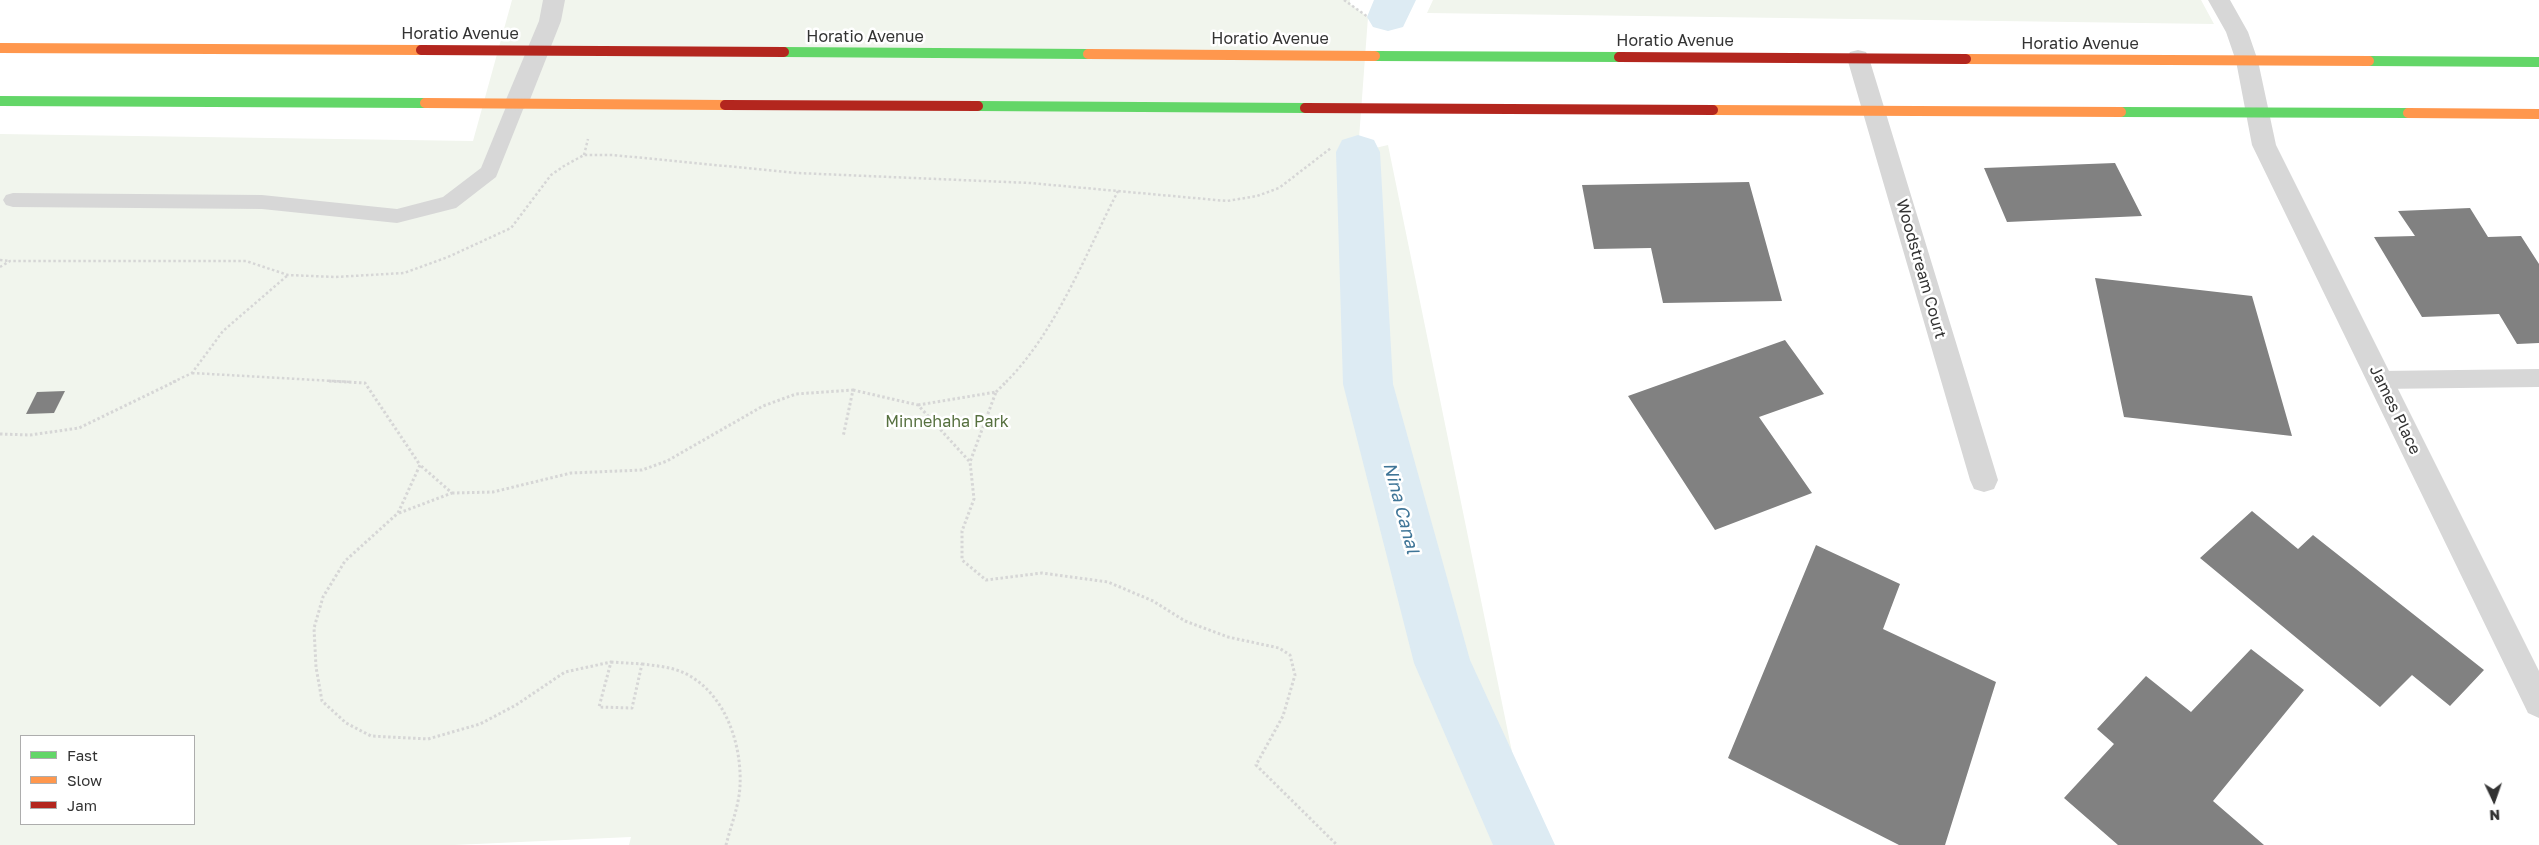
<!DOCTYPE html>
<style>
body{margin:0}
#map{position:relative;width:2539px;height:845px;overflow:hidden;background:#fff;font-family:"Golos Text",sans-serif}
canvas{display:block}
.legend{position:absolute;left:20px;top:735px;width:175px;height:90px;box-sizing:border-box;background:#fff;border:1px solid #adadad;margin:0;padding:6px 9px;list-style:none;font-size:15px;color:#333}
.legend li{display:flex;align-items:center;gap:10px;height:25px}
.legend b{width:25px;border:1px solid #adadad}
.north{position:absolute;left:2469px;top:775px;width:50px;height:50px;-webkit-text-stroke:4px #fff;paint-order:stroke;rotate:177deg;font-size:14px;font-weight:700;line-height:20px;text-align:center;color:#333}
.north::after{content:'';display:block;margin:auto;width:18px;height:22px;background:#333;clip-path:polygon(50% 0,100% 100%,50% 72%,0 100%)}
</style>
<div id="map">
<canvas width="2539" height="845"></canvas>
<ul class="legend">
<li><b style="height:6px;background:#63d668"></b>Fast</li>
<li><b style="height:6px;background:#ff974d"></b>Slow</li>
<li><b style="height:6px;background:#b3261e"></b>Jam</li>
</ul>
<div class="north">N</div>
</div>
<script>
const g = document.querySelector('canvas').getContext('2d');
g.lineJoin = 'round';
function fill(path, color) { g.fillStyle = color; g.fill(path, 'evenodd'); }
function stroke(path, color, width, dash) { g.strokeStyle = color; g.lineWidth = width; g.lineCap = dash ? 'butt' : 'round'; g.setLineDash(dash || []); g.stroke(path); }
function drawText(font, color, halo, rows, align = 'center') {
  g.font = font + ' "Golos Text",sans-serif'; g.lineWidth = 5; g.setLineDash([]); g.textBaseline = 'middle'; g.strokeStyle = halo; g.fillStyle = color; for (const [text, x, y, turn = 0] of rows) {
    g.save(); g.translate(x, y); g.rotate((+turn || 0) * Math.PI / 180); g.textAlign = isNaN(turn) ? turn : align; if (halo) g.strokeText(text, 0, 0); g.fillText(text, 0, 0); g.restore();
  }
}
fill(new Path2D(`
 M512 0H1350V4L1368 17 1358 152 1388 145 1531 845H629L631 837 454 845H0V134L473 141ZM21 736H194V824H21Z
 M1433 0H2201L2214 24 1427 13Z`), '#f1f5ed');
fill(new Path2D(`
 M1374 0H1416L1403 27 1388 31 1373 27 1367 17Z
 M1358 135 1374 140 1380 152 1393 384 1470 660 1555 845H1493L1414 663 1343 384 1336 152 1342 140Z`), '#ddebf3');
fill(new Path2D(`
 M2115 163 2142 216 2007 222 1984 168Z
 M1749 182 1782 301 1663 303 1651 248 1594 249 1582 185Z
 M2470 208 2488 237 2521 236 2539 264V343L2517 344 2499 314 2422 317 2374 237 2415 236 2398 211Z
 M2095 278 2252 296 2292 436 2124 417Z
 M1785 340 1824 394 1759 417 1812 493 1715 530 1628 396Z
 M65 391 54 413 26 414 37 392Z
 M2252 511 2298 549 2313 535 2484 670 2450 706 2412 675 2380 707 2200 558Z
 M1816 545 1900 584 1883 629 1996 682 1945 845H1899L1728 758Z
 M2251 649 2304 690 2213 801 2264 845H2118L2064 798 2114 744 2097 729 2146 676 2191 712Z`), '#818181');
stroke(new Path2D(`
 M1344 0 1368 17
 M584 155 588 139
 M0 260 9 261
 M0 267 10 261H246L288 275 335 277 404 273 448 257 511 228 551 175 564 166 584 155H613L797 173 1030 183 1227 201 1257 196 1279 188 1331 148
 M192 373 351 382
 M173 382 192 373 223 331 288 275
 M1006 382C1056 332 1086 253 1118 191`), '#d6d6d6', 2.5, [2.5, 2.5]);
stroke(new Path2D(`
 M329 381 365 383 420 465 398 513 345 561 323 597 314 628 316 667 322 701 346 723 371 736 428 739 480 724 516 705 565 672 611 662
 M853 390 918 405 970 462
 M996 392 1007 381
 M918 405 996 392 970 462 974 499 962 531V560L986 580 1042 573 1108 582 1153 601 1185 621 1228 637 1279 648 1290 655 1295 675 1283 716 1256 765 1337 845
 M0 434 30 435 79 428 176 381
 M452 493 493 492 571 473 642 470 667 461 763 406 796 394 853 390 843 437
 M399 513 452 493 420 465
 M611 662 642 664 632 708 599 707Z
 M642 664C658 666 675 667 690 676 726 697 742 745 740 786 739 806 731 825 726 845`), '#d6d6d6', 3, [2.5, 2.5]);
fill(new Path2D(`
 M517 95 523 97 526 102 496 177 456 208 397 223 262 209 13 207 6 205 3 200 6 195 13 193 262 195 397 209 443 197 481 168 508 102 511 97Z
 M2539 369V387L2380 389 2373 386 2370 380 2373 374 2380 371Z`), '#d7d7d7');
fill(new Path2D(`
 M543 0H565L561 21 529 102 525 108 517 111 509 108 505 102 539 21Z
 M2208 0H2230L2248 32 2258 61 2276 145 2539 671V718L2528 713 2252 145 2236 61 2226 32Z
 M1858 50 1866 52 1869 58 1998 480 1994 489 1984 492 1974 489 1970 480 1847 58 1850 52Z`), '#d7d7d7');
stroke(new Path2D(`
 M784 52 1088 54
 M1375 56 1619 57
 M2369 61 2539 62
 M0 101 425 103
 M978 106 1305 108
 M2121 112 2408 113`), '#63d668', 10);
stroke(new Path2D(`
 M0 48 421 50
 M1088 54 1375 56
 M1966 59 2369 61
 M425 103 725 105
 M1713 110 2121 112
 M2408 113 2539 114`), '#ff974d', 10);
stroke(new Path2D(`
 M421 50 784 52
 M1619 57 1966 59
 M725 105 978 106
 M1305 108 1713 110`), '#b3261e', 10);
drawText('16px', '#333', '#fff', [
 ["Horatio Avenue",460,34],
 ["Horatio Avenue",865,37],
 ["Horatio Avenue",1270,39],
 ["Horatio Avenue",1675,41],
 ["Horatio Avenue",2080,44],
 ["Woodstream Court",1921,269,74],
 ["James Place",2395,410,64]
]);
drawText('16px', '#56703f', '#fff', [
 ["Minnehaha Park",947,422]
]);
drawText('italic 18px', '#3f7597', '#fff', [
 ["Nina Canal",1401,508,75]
]);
</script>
